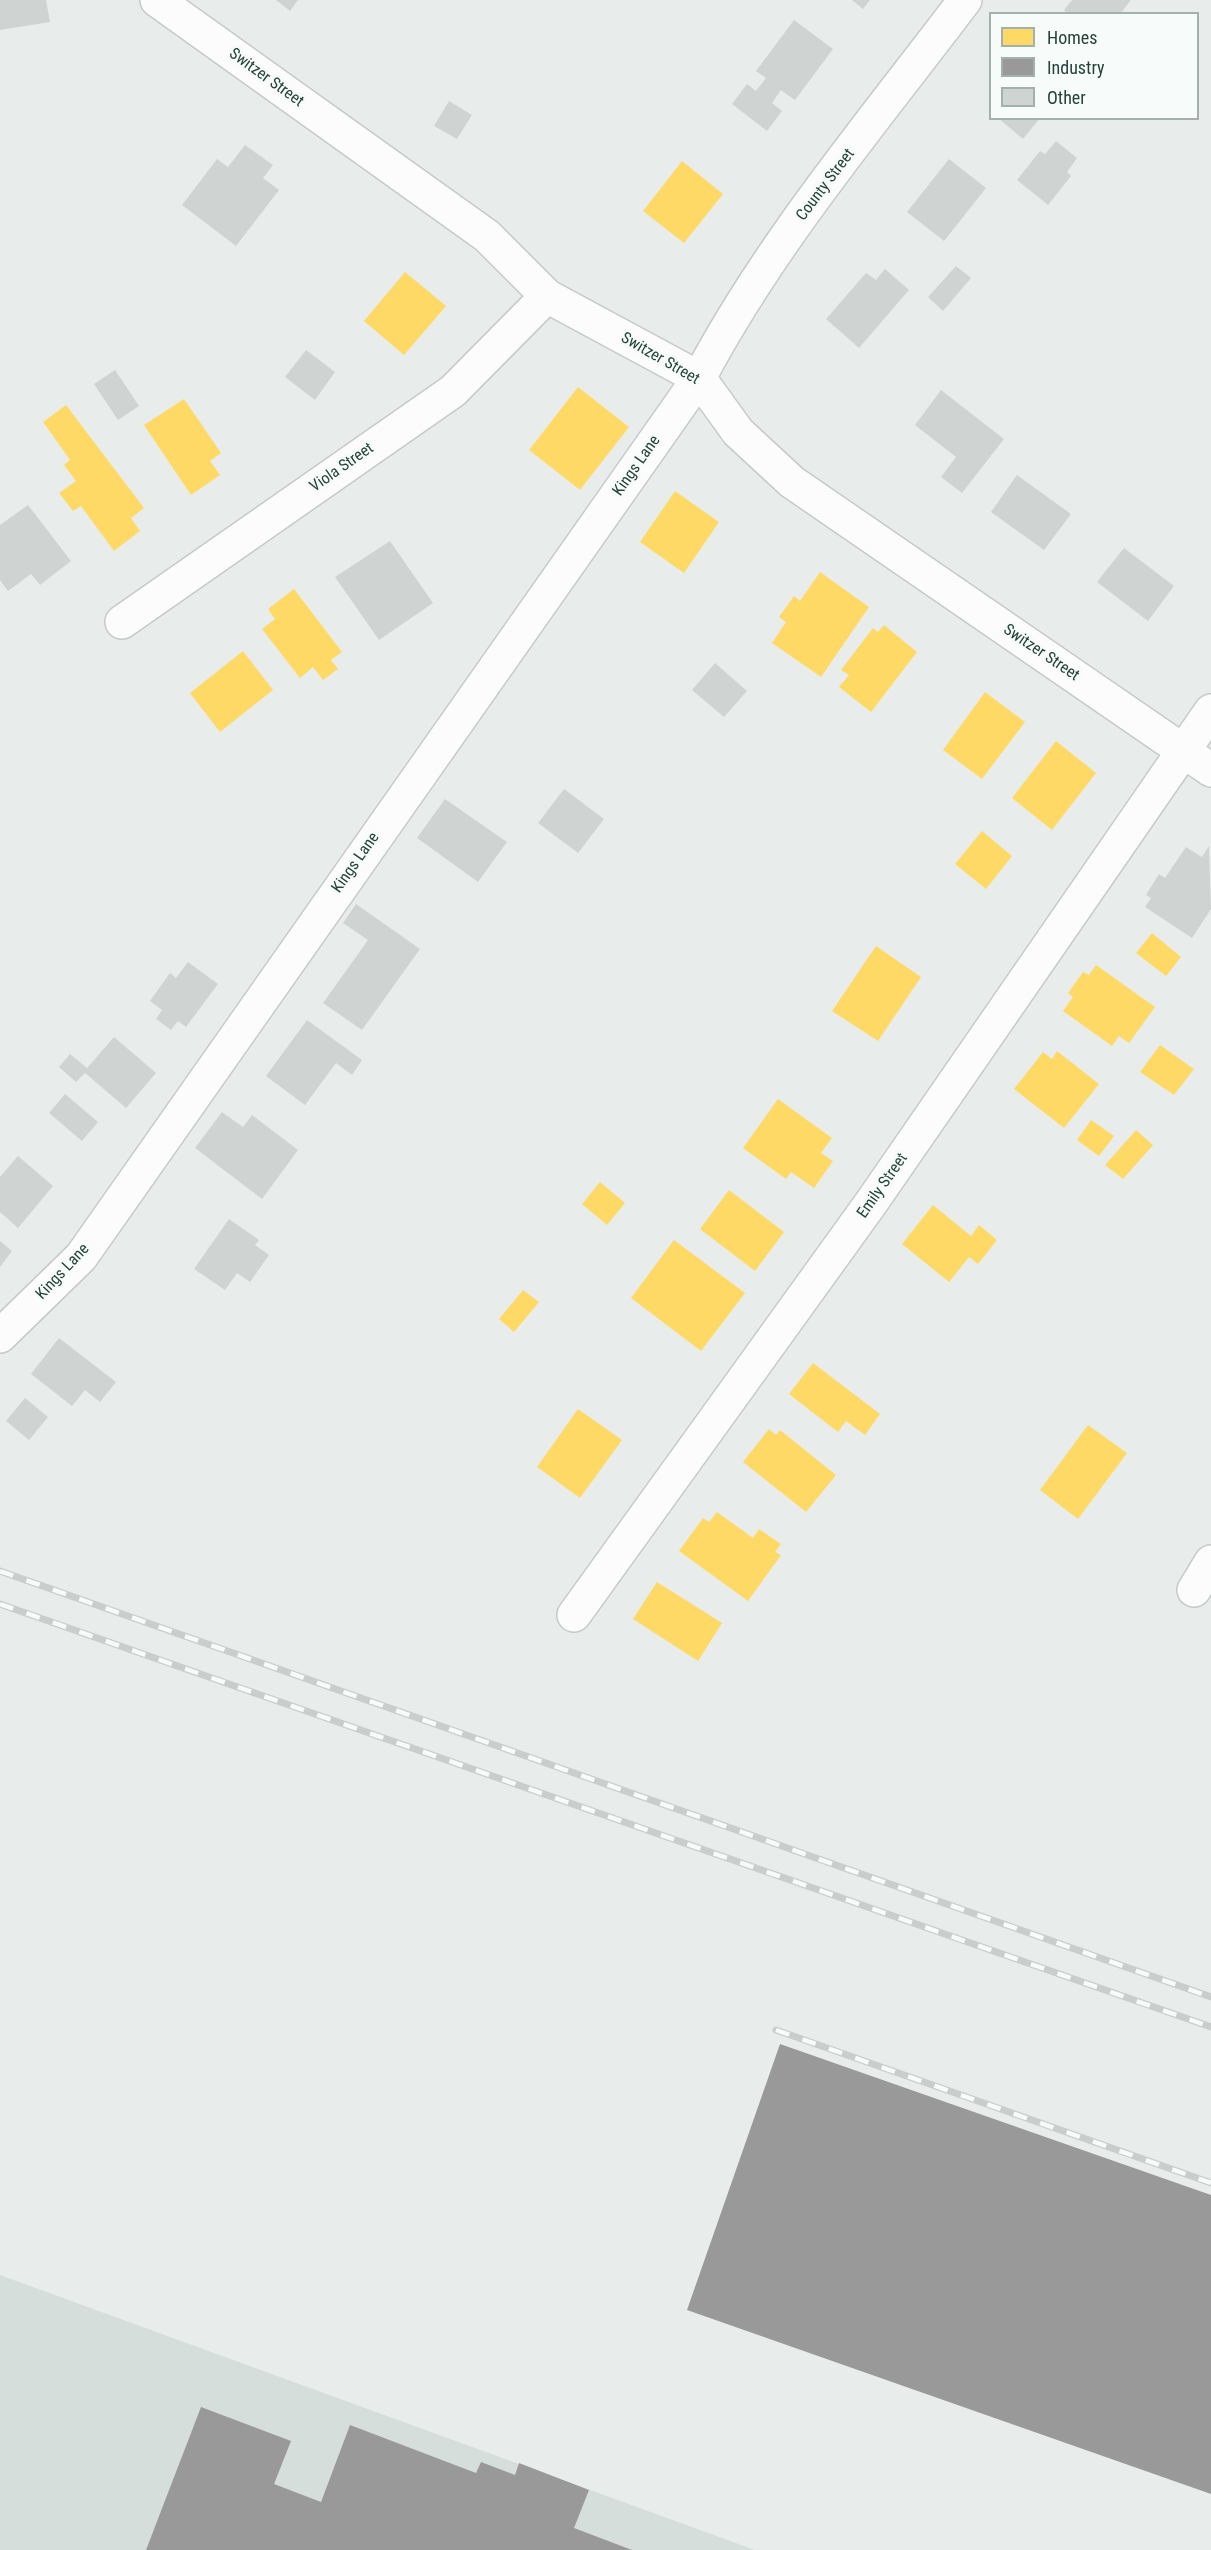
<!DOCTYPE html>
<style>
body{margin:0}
#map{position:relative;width:1211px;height:2550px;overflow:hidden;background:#e8edeb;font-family:"Roboto Condensed",sans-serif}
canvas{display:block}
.legend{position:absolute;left:989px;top:12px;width:210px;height:108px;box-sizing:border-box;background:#f7fbf9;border:2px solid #a3b1ad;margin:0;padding:8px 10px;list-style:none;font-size:18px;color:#24423a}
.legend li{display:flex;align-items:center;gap:12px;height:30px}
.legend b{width:30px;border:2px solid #a3b1ad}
</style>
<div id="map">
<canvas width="1211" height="2550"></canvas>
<ul class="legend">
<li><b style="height:16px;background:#ffd966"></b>Homes</li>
<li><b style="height:16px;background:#999"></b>Industry</li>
<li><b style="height:16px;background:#cfd4d2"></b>Other</li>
</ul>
</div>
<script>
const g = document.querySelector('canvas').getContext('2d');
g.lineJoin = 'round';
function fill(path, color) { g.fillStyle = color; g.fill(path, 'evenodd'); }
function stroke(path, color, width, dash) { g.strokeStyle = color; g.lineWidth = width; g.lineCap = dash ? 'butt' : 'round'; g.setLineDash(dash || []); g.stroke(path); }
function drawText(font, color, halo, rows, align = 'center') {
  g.font = font + ' "Roboto Condensed",sans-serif'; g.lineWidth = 6; g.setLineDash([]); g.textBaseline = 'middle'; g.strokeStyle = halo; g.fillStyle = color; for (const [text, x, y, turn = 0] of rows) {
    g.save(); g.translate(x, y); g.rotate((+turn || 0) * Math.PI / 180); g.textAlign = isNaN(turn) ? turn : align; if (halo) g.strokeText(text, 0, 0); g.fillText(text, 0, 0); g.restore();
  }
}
fill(new Path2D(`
 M0 2275 755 2550H0Z`), '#d6dedb');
fill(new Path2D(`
 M682 161 723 194 684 243 643 211Z
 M405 272 446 306 404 355 364 321Z
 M578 387 629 427 580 490 529 450Z
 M184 399 221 453 210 461 220 475 191 495 144 425Z
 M66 405 144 508 131 518 140 531 114 551 81 506 73 511 59 493 76 481 64 465 70 460 43 422Z
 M675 491 719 522 684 573 640 542Z
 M820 572 869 607 821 677 772 643 786 622 779 617 794 596 800 601Z
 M294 589 342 652 331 660 338 669 323 680 313 667 300 678 262 629 275 619 268 609Z
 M884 625 917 652 871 712 839 687 849 675 841 670 873 628 878 632Z
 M243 651 273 690 220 732 190 693Z
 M985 692 1025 722 982 779 943 750Z
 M1056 741 1096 773 1052 830 1012 798Z
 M982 831 1012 856 986 889 955 864Z
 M1152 933 1181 957 1166 976 1136 953Z
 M876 946 921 977 878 1041 832 1011Z
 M1096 965 1155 1007 1129 1043 1119 1036 1112 1046 1063 1011 1073 997 1068 993 1083 972 1089 975Z
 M1160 1045 1194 1069 1174 1095 1140 1072Z
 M1057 1051 1099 1084 1064 1128 1014 1089 1043 1052 1052 1059Z
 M778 1099 832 1138 821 1153 833 1161 814 1188 791 1172 786 1179 743 1148Z
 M1091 1120 1114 1136 1099 1156 1077 1140Z
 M1136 1130 1153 1145 1123 1179 1105 1165Z
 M600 1182 625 1203 607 1225 582 1204Z
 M729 1190 784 1232 755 1271 700 1229Z
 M933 1205 971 1236 979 1225 997 1240 978 1264 969 1257 949 1282 902 1244Z
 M674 1240 745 1293 701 1351 631 1298Z
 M523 1290 539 1302 514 1332 499 1319Z
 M813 1363 880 1414 865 1435 846 1421 838 1432 789 1394Z
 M578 1409 622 1440 580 1498 537 1467Z
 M1088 1425 1127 1453 1078 1519 1040 1490Z
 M769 1429 776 1435 780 1430 836 1475 806 1512 743 1462Z
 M717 1512 753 1538 759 1529 781 1544 775 1552 781 1555 748 1601 679 1551 703 1518 709 1522Z
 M657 1582 722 1623 698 1661 633 1619Z`), '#ffd966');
fill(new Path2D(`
 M780 2044 1211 2195V2494L687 2310Z
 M201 2407 291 2441 274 2484 321 2502 350 2425 476 2473 481 2462 515 2475 519 2463 589 2490 574 2528 632 2550H146Z`), '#999');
fill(new Path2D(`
 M0 0H46L50 22 0 30Z
 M276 0H298L290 11Z
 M852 0H870L863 9Z
 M1072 0H1131L1120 14H1068L1064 10Z
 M794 20 833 49 795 100 781 90 772 103 782 111 767 131 732 104 747 84 756 91 766 78 756 71Z
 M449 101 472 115 457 139 434 126Z
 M998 118H1040L1023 139Z
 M1056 141 1077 158 1067 172 1071 176 1048 205 1017 180 1040 151 1045 154Z
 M245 145 273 165 263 178 279 190 236 246 182 205 217 159 228 167Z
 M949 159 986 188 944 241 907 212Z
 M956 266 971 278 943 311 928 297Z
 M885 269 909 290 859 348 826 319 866 273 876 280Z
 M306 350 335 372 315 400 285 377Z
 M115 370 139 406 118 420 94 384Z
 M941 390 1004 439 962 493 941 477 956 457 915 425Z
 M1017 475 1071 514 1044 550 991 512Z
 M28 505 71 561 40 585 31 574 8 591 0 580V525Z
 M390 541 433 603 379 640 335 577Z
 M1124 548 1174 586 1148 621 1097 582Z
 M715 663 747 691 724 717 692 690Z
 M564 789 604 819 578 853 538 823Z
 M445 799 507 842 478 882 417 838Z
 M1209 846 1211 909 1192 938 1145 907 1151 898 1146 895 1159 874 1165 878 1186 847 1202 857Z
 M356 904 420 949 362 1030 323 1003 368 940 343 923Z
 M188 962 218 984 186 1027 178 1021 171 1030 156 1019 162 1010 150 1001 170 973 176 978Z
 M307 1020 362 1060 352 1075 336 1063 305 1105 266 1076Z
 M114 1037 156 1073 126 1108 85 1073 76 1082 59 1067 70 1054 87 1068Z
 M65 1094 98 1122 82 1141 49 1113Z
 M222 1112 243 1127 252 1115 298 1150 262 1199 195 1148Z
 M18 1156 53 1186 18 1228 0 1212V1177Z
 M229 1219 259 1240 255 1245 269 1255 250 1282 237 1273 225 1290 194 1269Z
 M0 1241 12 1251 0 1267Z
 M59 1338 116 1382 100 1402 85 1390 72 1406 31 1374Z
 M25 1398 48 1417 29 1440 6 1421Z`), '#cfd4d2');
const minor = new Path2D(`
 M157 0 487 236 547 296 699 378 738 432 792 482 1211 770
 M122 622 453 391 547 296
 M0 1336 81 1257 699 378C771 242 872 123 965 0
 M1194 1590 1211 1562
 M574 1615 871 1203 1211 711`);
stroke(minor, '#c5cac8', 36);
stroke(minor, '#fcfcfc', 33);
const rail = new Path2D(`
 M0 1571 1211 1997
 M0 1604 1211 2027
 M776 2030 1211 2183`);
stroke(rail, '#c9cdcc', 7);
stroke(rail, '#f7fbf9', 4.5, [14]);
drawText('16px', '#24423a', '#f7fbf9', [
 ["Switzer Street",266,78,36],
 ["County Street",826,185,-53],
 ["Switzer Street",660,359,30],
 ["Kings Lane",637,466,-55],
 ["Viola Street",342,468,-35],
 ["Switzer Street",1041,653,34],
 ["Kings Lane",356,863,-55],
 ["Emily Street",883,1186,-55],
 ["Kings Lane",63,1272,-47]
]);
</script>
